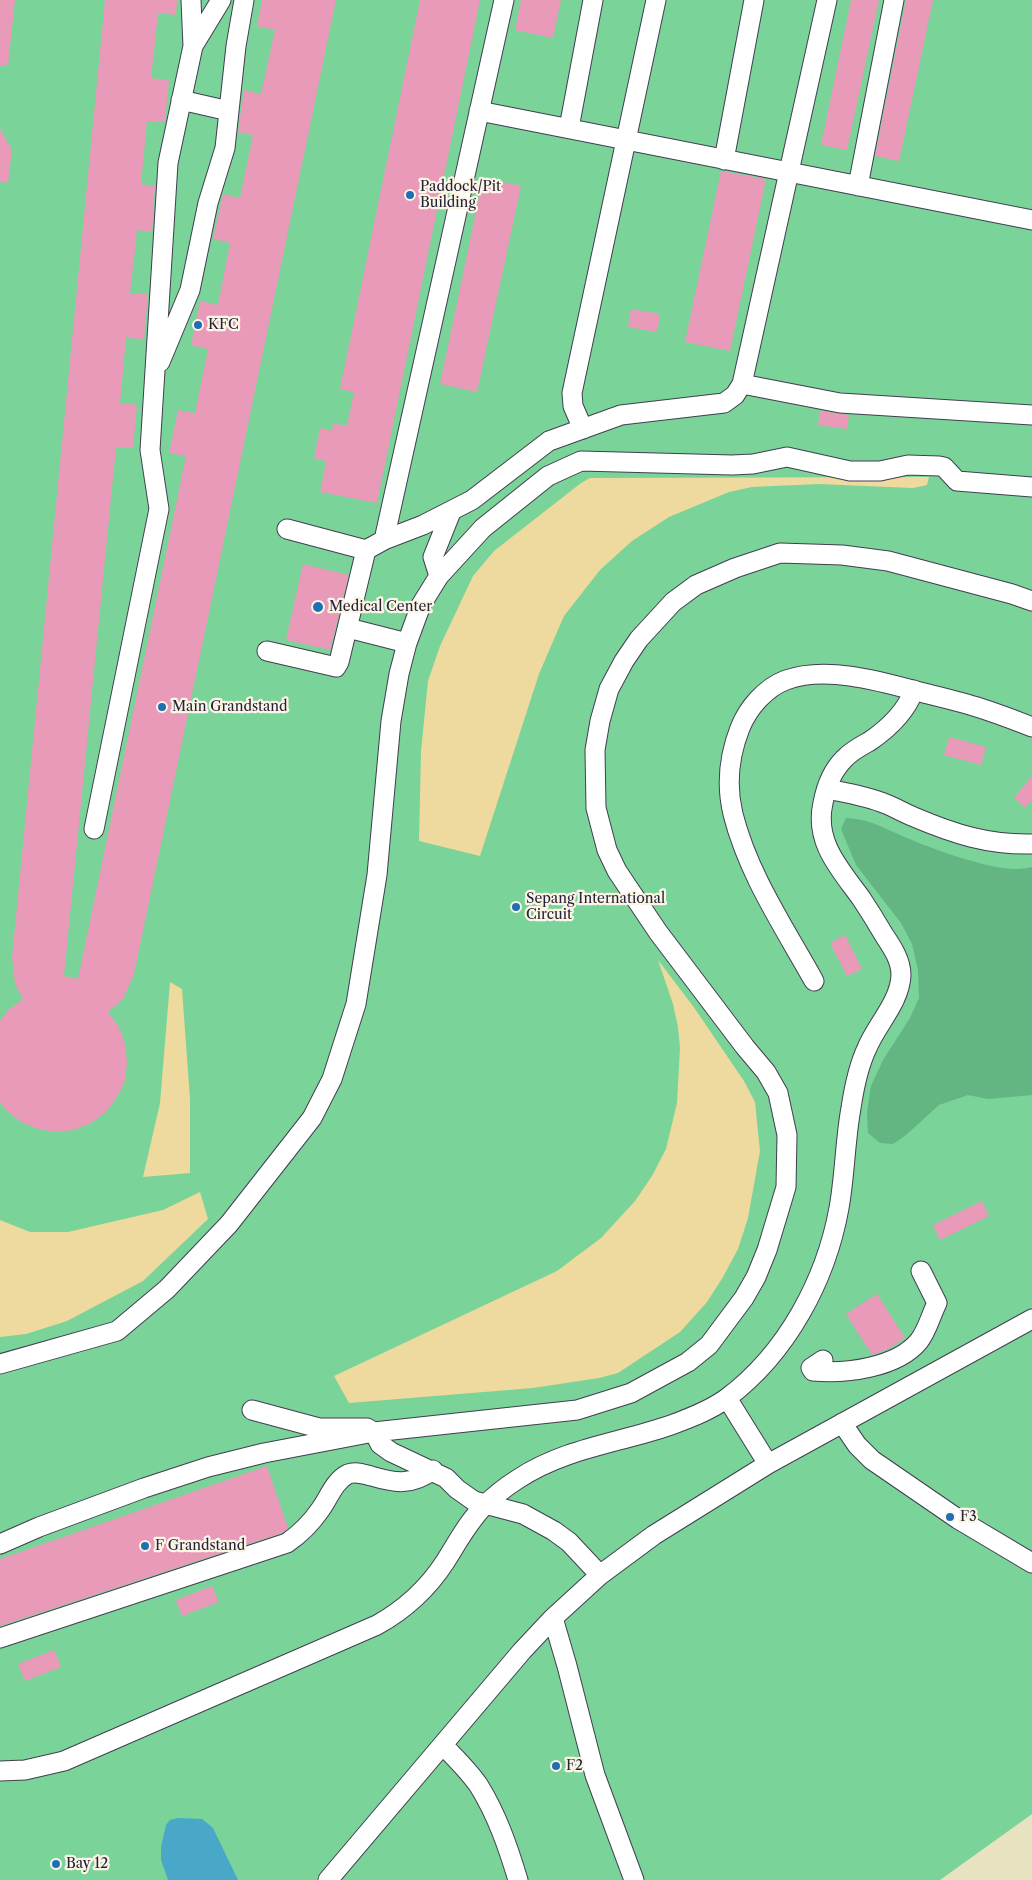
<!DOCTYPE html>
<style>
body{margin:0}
canvas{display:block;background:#e9e2c0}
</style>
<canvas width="1032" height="1880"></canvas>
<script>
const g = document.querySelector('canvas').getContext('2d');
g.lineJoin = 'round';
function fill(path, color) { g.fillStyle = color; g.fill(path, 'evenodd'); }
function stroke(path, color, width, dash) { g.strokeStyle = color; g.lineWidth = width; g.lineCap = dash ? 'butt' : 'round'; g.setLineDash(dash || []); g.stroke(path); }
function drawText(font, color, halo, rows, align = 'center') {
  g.font = font + ' "Libre Caslon Text",serif'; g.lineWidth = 4.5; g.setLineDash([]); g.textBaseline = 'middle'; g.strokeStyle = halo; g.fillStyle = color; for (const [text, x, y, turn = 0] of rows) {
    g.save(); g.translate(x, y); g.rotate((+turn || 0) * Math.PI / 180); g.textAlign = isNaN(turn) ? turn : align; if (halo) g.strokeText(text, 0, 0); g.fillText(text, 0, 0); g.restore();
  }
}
fill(new Path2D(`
 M0 0H1032V1814L940 1880H0Z`), '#7ad399');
fill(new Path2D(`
 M846 818C868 819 880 826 900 835 927 847 988 870 1017 869 1022 869 1027 868 1032 867V1095L988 1099 968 1095 939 1105 906 1135 893 1144 880 1143 868 1133 867 1112 871 1086 883 1060 910 1018 919 998 918 970 912 944 901 923 856 865 841 829Z`), '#63b581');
fill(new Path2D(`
 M929 477 927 485 913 488 818 484 752 487 729 492 669 517 632 541 600 570 564 616 539 674 480 856 419 841 421 751 428 681 440 646 473 576 494 551 581 483 590 478Z
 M658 960 693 1006 744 1081 755 1102 760 1151 748 1218 738 1249 723 1277 707 1302 680 1332 618 1373 599 1378 533 1388 349 1403 334 1376 557 1271 601 1238 635 1201 652 1176 666 1149 677 1103 680 1048 678 1027 673 1004Z
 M170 982 182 989 190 1099V1173L143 1177 160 1103Z
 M200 1192 208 1219 143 1281 67 1321 26 1334 0 1337V1220L30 1232H68L163 1210Z`), '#eeda9e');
fill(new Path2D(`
 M178 1818 202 1819 213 1828 238 1880H168L161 1860V1847L166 1825 170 1820Z`), '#49a7c8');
fill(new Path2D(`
 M0 0H15L8 65H0Z
 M105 0H177L176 15 158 13 151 78 169 80 165 122 147 121 141 184 155 186 152 232 137 230 130 293 148 294 144 339 126 338 120 403 137 405 133 448 116 447 64 976 78 979 186 456 169 453 178 410 195 413 208 349 191 345 200 301 218 305 230 243 213 239 223 194 240 198 253 135 238 132 244 90 261 94 275 30 257 26 262 0H336L134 974 123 999 108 1012 119 1027 125 1044 127 1062 125 1081 117 1097 106 1112 91 1123 74 1130 56 1132 38 1129 21 1122 6 1110 0 1102V1021L8 1010 23 999 15 984 12 957Z
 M420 0H480L377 503 320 492 326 461 314 458 320 428 332 431 333 423 347 426 354 392 340 389Z
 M521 0H561L553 38 515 30Z
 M851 0H879L847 150 821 145Z
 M906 0H933L899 161 875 156Z
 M0 129 12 150 8 183 0 182Z
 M721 171 766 179 730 351 685 342Z
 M483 178 521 186 477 392 440 384Z
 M631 309 660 314 657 332 628 327Z
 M820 411 849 415 847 429 818 425Z
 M303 564 349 575 330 650 286 640Z
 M949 737 986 747 981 765 944 755Z
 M1032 776V800L1025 808 1014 798Z
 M845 935 862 969 847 976 830 943Z
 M982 1201 989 1216 940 1240 933 1225Z
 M877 1294 905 1338 888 1349 872 1355 846 1314Z
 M267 1466 288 1528 282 1533 0 1626V1559Z
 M212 1586 219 1602 182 1616 176 1600Z
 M54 1650 61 1667 25 1681 18 1664Z`), '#ea9ab9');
const minor = new Path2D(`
 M193 46 221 0
 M181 100 229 111
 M479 111 1032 220
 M569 128 593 0
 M724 160 754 0
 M858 186 894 0
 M160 362 190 290 208 203 225 148 236 46 244 0
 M742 384 840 403 1032 415
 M583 429 573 406 572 393 656 0
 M287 529 366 550
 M384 540 504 0
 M439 576 433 557 451 512
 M348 628 407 643
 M267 651 336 667 339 662 366 550 384 540 423 525 472 500 549 441 621 415 724 403 735 395 742 384 827 0
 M827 789C847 793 867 796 886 804 896 808 904 813 914 817 954 834 988 845 1032 844
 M94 829 159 509 150 450 168 163 193 46 191 0
 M814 981C784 927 748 874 733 814 726 785 729 756 740 728 748 708 765 688 786 680 827 665 883 682 924 693 944 698 966 703 986 710 1001 715 1017 721 1032 727
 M823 1360 811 1368 813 1371C845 1374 897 1368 919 1341 927 1331 931 1315 937 1303L921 1271
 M0 1364 117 1331 167 1289 229 1224 312 1118 332 1079 356 1004 377 875 391 721 399 674 407 643 421 605 439 576 483 528 548 476 581 461 732 465 753 464 787 457 850 471H880L908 465 939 466 944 467 957 481 1032 487
 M727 1398 768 1464
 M252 1410 319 1428H367L374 1432 380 1444 391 1452 446 1478 457 1489 474 1501 523 1514 554 1531 569 1542 600 1575
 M842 1423 857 1445 872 1460 958 1519 1032 1563
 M0 1544 39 1527 144 1488 208 1467 264 1453 374 1432 577 1410 631 1393 688 1362 709 1345 744 1298 756 1277 767 1250 786 1187 787 1135 778 1093 766 1072 745 1047 658 932 617 871 607 850 596 808 595 750 600 721 609 689 624 661 639 639 673 602 696 585 735 568 780 553 842 555 888 561 1012 594 1032 601
 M553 1618 567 1666 595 1775 634 1880
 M0 1638 287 1543C300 1534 311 1523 320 1510 329 1498 334 1481 348 1474 356 1471 363 1474 371 1476 395 1483 411 1486 433 1470
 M443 1745C455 1758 469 1771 479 1786 497 1815 508 1847 518 1880
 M0 1771 25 1770 64 1761 377 1625C404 1610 428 1588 445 1562 457 1543 468 1522 484 1506 494 1496 507 1486 518 1479 565 1448 619 1443 671 1425 690 1418 711 1410 727 1398 787 1353 826 1280 839 1208 845 1175 845 1141 851 1108 854 1088 858 1067 867 1048 877 1024 900 1002 901 975 901 960 892 947 884 935 877 923 869 910 861 898 840 869 814 842 823 803 826 787 832 771 844 759 851 751 861 746 870 741 889 728 906 712 914 690
 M328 1880 522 1651 553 1618 600 1575 654 1535 768 1464 1032 1319`);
stroke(minor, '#403f4f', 21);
stroke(minor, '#fff', 19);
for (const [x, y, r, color] of [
 [410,195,5,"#1f6fb2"],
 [198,325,5,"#1f6fb2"],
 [318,607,6,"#1f6fb2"],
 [162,707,5,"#1f6fb2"],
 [516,907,5,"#1f6fb2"],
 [950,1517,5,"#1f6fb2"],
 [145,1546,5,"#1f6fb2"],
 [556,1766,5,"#1f6fb2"],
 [56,1864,5,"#1f6fb2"]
]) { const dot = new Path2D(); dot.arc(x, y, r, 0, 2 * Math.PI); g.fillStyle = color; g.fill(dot); stroke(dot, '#fcf5e5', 2); }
drawText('14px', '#22223b', '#fcf5e5', [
 ["Paddock/Pit",420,187],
 ["Building",420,203],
 ["KFC",208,325],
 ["Medical Center",329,607],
 ["Main Grandstand",172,707],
 ["Sepang International",526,899],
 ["Circuit",526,915],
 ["F3",960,1517],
 ["F Grandstand",155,1546],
 ["F2",566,1766],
 ["Bay 12",66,1864]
], 'left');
</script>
